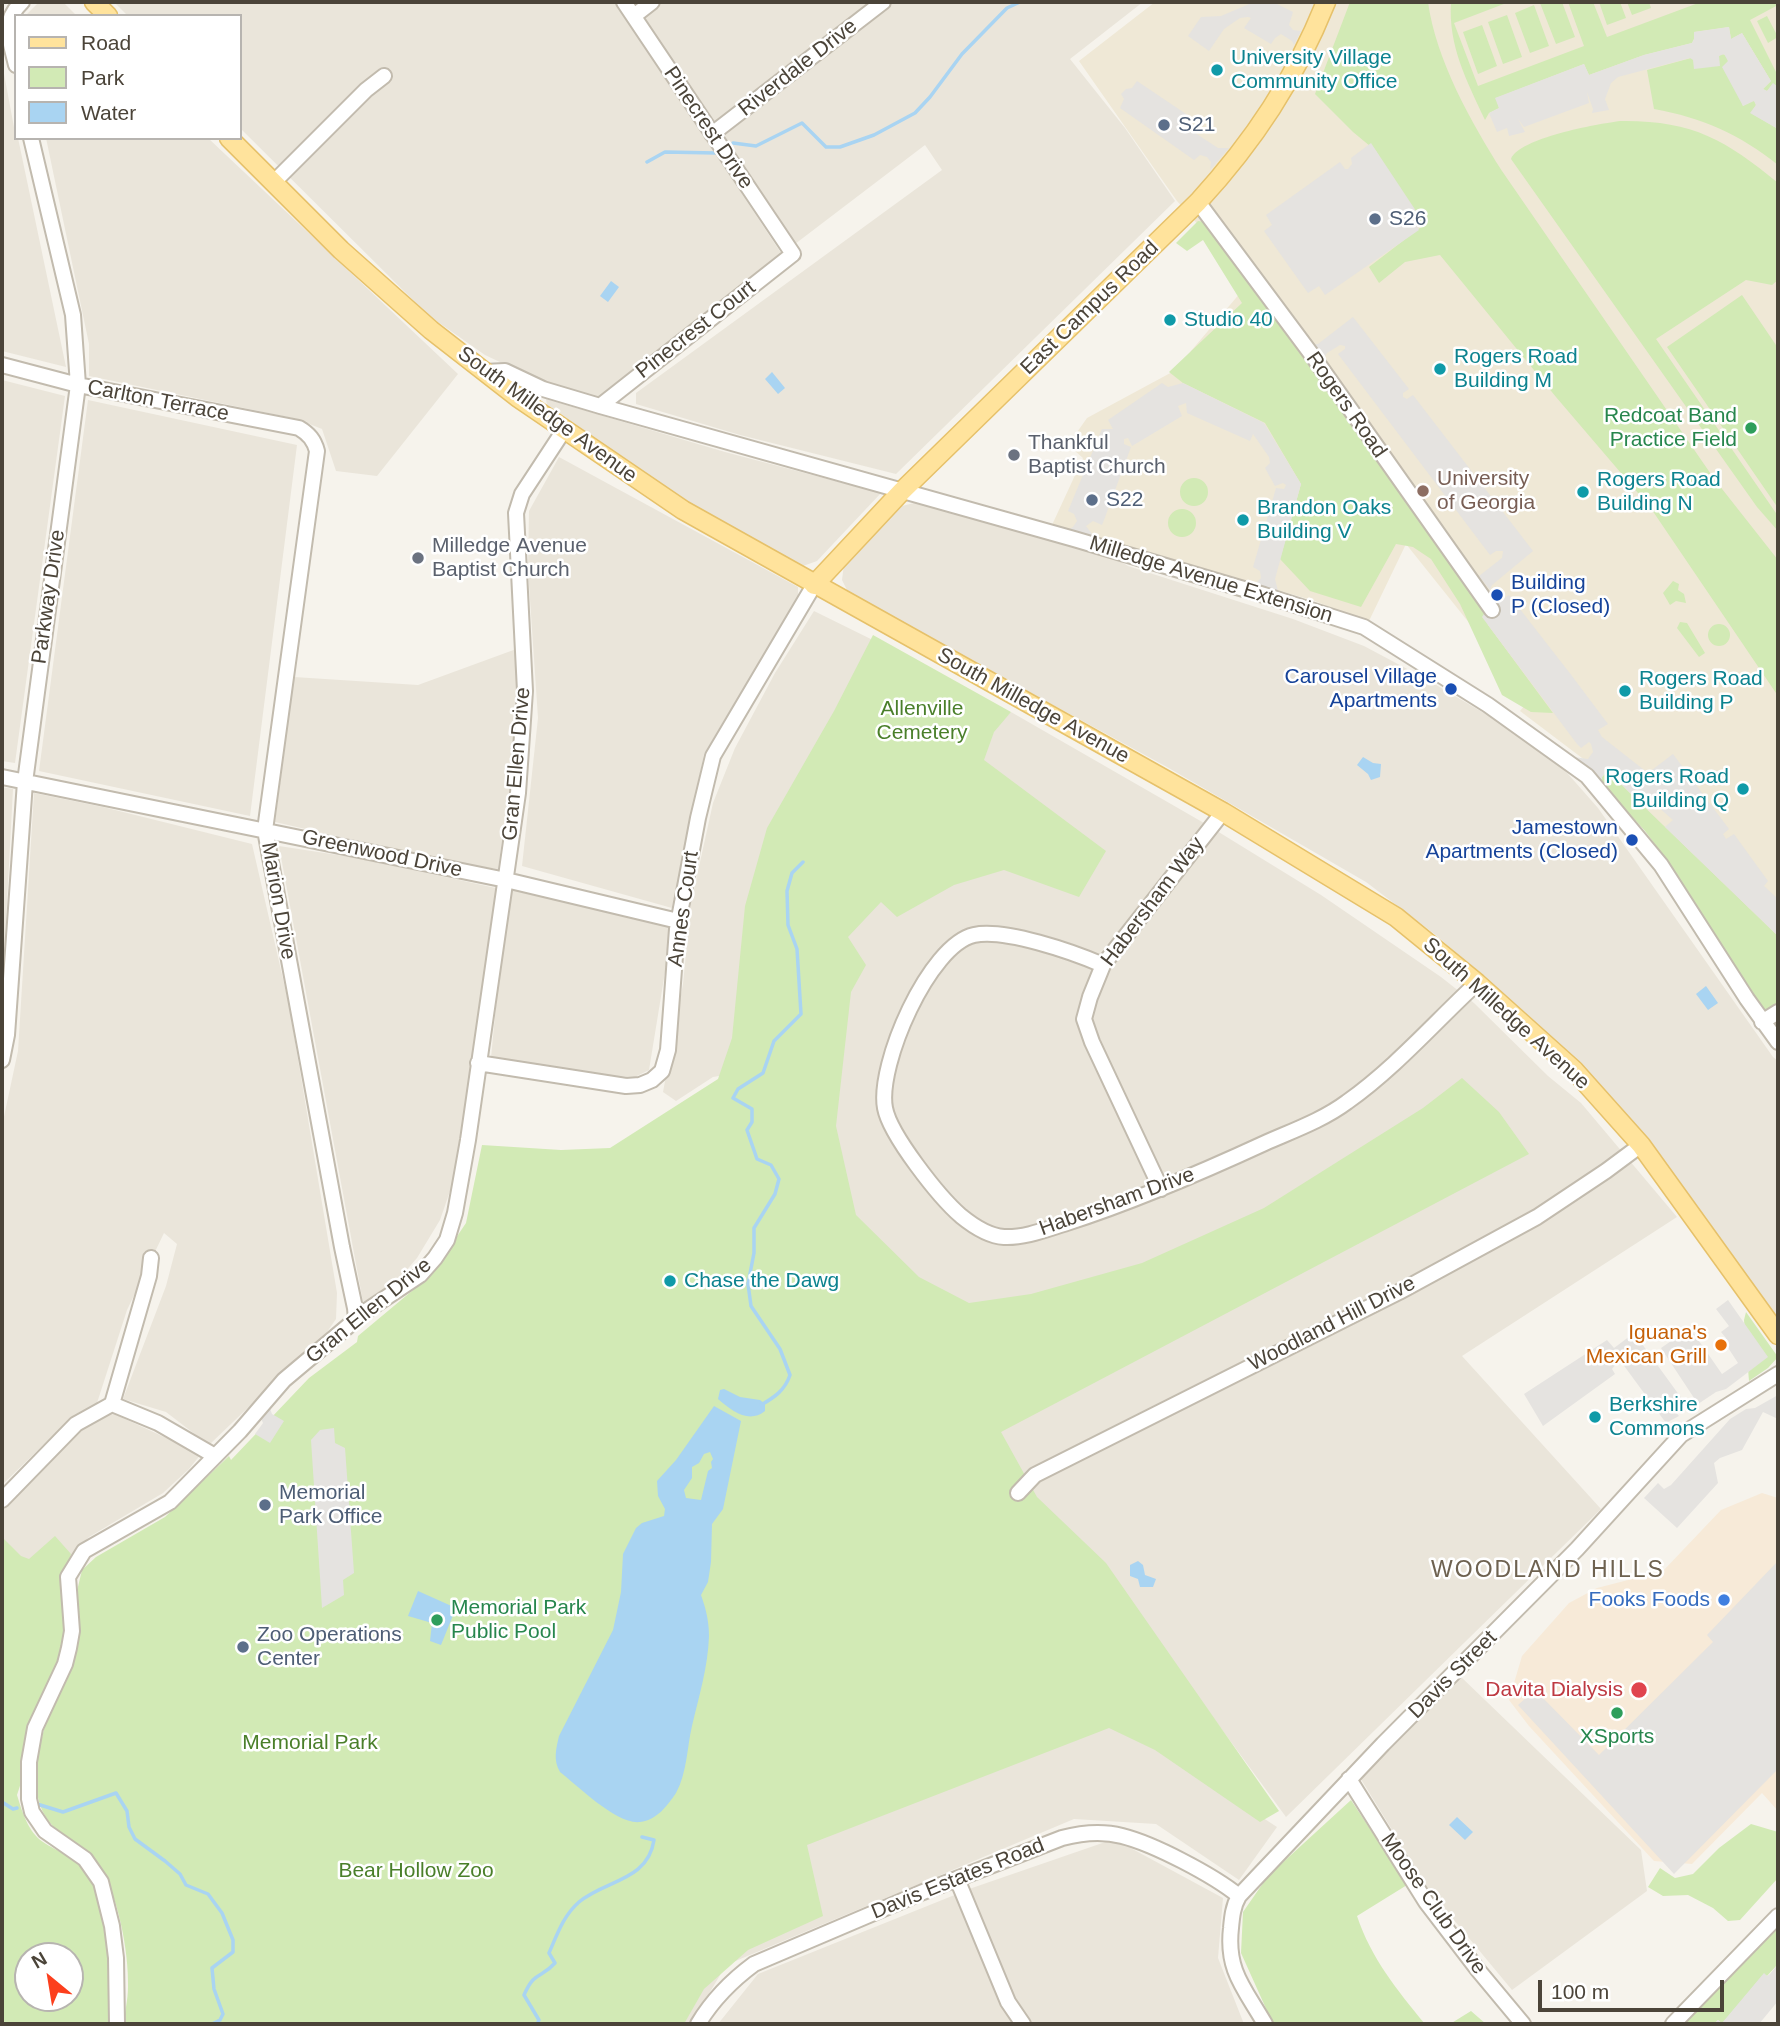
<!DOCTYPE html>
<style>
body{margin:0}
#map{position:relative;width:1780px;height:2026px;overflow:hidden;background:#f6f3ec;font-family:Arial,sans-serif}
canvas{display:block}
.frame{position:absolute;inset:0;border:4px solid #4b4439;pointer-events:none}
.legend{position:absolute;left:14px;top:14px;width:228px;height:126px;box-sizing:border-box;background:#fff;border:2px solid #b7b4b0;margin:0;padding:9px 12px;list-style:none;font-size:21px;color:#4b4439}
.legend li{display:flex;align-items:center;gap:14px;height:35px}
.legend b{width:35px;border:2px solid #b7b4b0}
.north{position:absolute;left:14px;top:1942px;width:70px;height:70px;box-sizing:border-box;background:#fff;border:2px solid #b7b4b0;border-radius:50%;rotate:330deg;font-size:19px;font-weight:700;line-height:28px;text-align:center;color:#4b4439}
.north::after{content:'';display:block;margin:auto;width:24px;height:32px;background:#fc3f1d;clip-path:polygon(50% 0,100% 100%,50% 72%,0 100%)}
.scale{position:absolute;left:1538px;top:1980px;width:186px;height:32px;box-sizing:border-box;border:4px solid #4b4439;border-top:0;padding-left:9px;font-size:21px;line-height:24px;white-space:nowrap;color:#4b4439;-webkit-text-stroke:5px #fff;paint-order:stroke}
</style>
<div id="map">
<canvas width="1780" height="2026"></canvas>
<div class="frame"></div>
<ul class="legend">
<li><b style="height:9px;background:#ffe39c"></b>Road</li>
<li><b style="height:19px;background:#d2eab5"></b>Park</li>
<li><b style="height:19px;background:#a9d4f2"></b>Water</li>
</ul>
<div class="north">N</div>
<div class="scale">100 m</div>
</div>
<script>
const g = document.querySelector('canvas').getContext('2d');
g.lineJoin = 'round';
function fill(path, color) { g.fillStyle = color; g.fill(path, 'evenodd'); }
function stroke(path, color, width, dash) { g.strokeStyle = color; g.lineWidth = width; g.lineCap = dash ? 'butt' : 'round'; g.setLineDash(dash || []); g.stroke(path); }
function drawText(font, color, halo, rows, align = 'center') {
  g.font = font + ' Arial,sans-serif'; g.lineWidth = 5; g.setLineDash([]); g.textBaseline = 'middle'; g.strokeStyle = halo; g.fillStyle = color; for (const [text, x, y, turn = 0] of rows) {
    g.save(); g.translate(x, y); g.rotate((+turn || 0) * Math.PI / 180); g.textAlign = isNaN(turn) ? turn : align; if (halo) g.strokeText(text, 0, 0); g.fillText(text, 0, 0); g.restore();
  }
}
fill(new Path2D(`
 M39 2H63L77 16H25Z
 M114 2H615L783 256 597 399 538 380 485 355 428 315 240 128V16H128Z
 M663 2H869L714 123 645 18Z
 M894 2H1143L1070 59 1125 128 1175 201 896 474 740 435 636 404V393L942 170 925 145 795 244 723 139 725 132Z
 M2 63 16 138H18L66 367 2 351Z
 M46 138H208L458 374 377 476 336 471 322 429 297 419 89 376V344Z
 M2 380 65 396 15 763 2 761Z
 M546 399 725 452 881 493 817 561 803 566 795 564 702 512 647 477 560 417 547 405Z
 M88 400 297 445 250 816 39 771Z
 M559 457 798 587V597L704 754 672 908 522 866 538 718 528 570 529 511Z
 M918 502 1120 561 1128 566 1293 619 1364 646 1426 679 1494 719 1561 766 1598 808 1773 1057 1778 1061V1322L1611 1100 1531 1019 1437 936 1366 882 1167 767 849 594 842 580 844 564 902 506Z
 M814 611 887 647 844 859 1011 712 1204 823 1321 895 1441 977 1474 1003 1548 1076 1581 1103 1677 1217 1462 1356 1601 1509 1286 1817 1094 1555 1024 1494 719 1076 713 1077 676 1101 663 1092 683 984 691 903 713 803 735 748 775 673Z
 M519 648 516 743 498 869 458 864 275 822 294 677 418 685Z
 M2 787 13 789 2 997Z
 M34 793 103 807 252 844 289 1005 337 1293 336 1319 327 1332 209 1445 166 1412 123 1399 166 1286 177 1244 164 1233 127 1310 97 1403 74 1415 2 1485V1126L18 1051Z
 M279 846 357 858 496 888 457 1171 440 1220 417 1258 391 1288 379 1297 363 1302Z
 M512 888 673 923 649 1070 635 1077 597 1076 491 1058 500 963Z
 M110 1412 201 1454 189 1469 163 1493 89 1537 61 1569 2 1601V1508L79 1430Z
 M1460 1676 1641 1850 1647 1891 1512 1990 1429 1890 1359 1776Z
 M1110 1718 1277 1827 1239 1880 1156 1824 1074 1819 726 1965 691 2024H584L617 1909Z
 M1114 1839 1223 1898 1218 1958 1244 2024H718L758 1974 972 1888Z`), '#eae5da');
fill(new Path2D(`
 M1762 1493 1778 1498V1811L1762 1793 1692 1864 1654 1861 1529 1726 1509 1700 1522 1656 1569 1603 1597 1588 1663 1571 1721 1510Z`), '#f7ead8');
fill(new Path2D(`
 M1155 2H1778V936L1642 816 1586 761 1520 711 1530 699 1406 544 1368 623 1315 601 1052 525 1083 458 1068 445 1087 418 1174 371 1241 292 1201 228 1177 201 1079 61Z`), '#efe8d6');
fill(new Path2D(`
 M1350 2H1428C1436 60 1471 122 1502 171L1715 480 1778 560V696L1650 507 1556 397 1440 255 1405 262 1379 283 1369 267 1421 227 1376 151 1353 132 1315 94Z
 M1451 2H1509L1454 23 1478 86 1584 46 1568 2H1593L1607 37 1701 2H1778V5L1750 20 1778 76V87L1773 84 1767 91 1763 89 1771 81 1742 33 1731 39 1729 27 1694 32V39L1692 43 1644 55 1589 75 1584 64 1496 98 1499 108 1489 113 1485 120C1467 81 1448 46 1451 2Z
 M1543 2H1562L1575 37 1556 44 1540 3Z
 M1599 2H1620L1626 18 1607 25Z
 M1627 2H1649L1651 8 1632 15Z
 M1534 5 1549 46 1530 53 1515 13Z
 M1507 15 1522 57 1503 64 1488 22Z
 M1767 16 1778 37 1768 43 1757 21Z
 M1482 25 1497 66 1478 74 1463 32Z
 M1721 54 1726 55 1743 106 1754 100 1756 105 1751 113 1778 129V165C1739 134 1703 118 1654 109L1647 70 1691 58 1719 66V56Z
 M1620 121C1691 120 1725 139 1778 183V280L1772 285 1746 280 1656 339 1778 516V531L1757 507 1511 159C1519 138 1597 124 1620 121Z
 M1198 221 1205 222 1486 611 1488 625 1553 713 1531 712 1502 695 1460 604 1431 559 1413 547 1396 544 1361 607 1310 591 1280 559 1301 484 1265 423 1183 383 1169 372 1242 303 1203 240 1187 251 1176 243Z
 M1742 295 1778 348V508L1667 347Z
 M1180 492a14 14 0 1 1 28 0a14 14 0 1 1-28 0Z
 M1168 523a14 14 0 1 1 28 0a14 14 0 1 1-28 0Z
 M1673 581 1679 584 1678 590 1684 594 1686 603 1676 601 1670 605 1663 593Z
 M1680 622 1687 623 1705 653 1699 657 1677 628Z
 M1708 635a11 11 0 1 1 22 0a11 11 0 1 1-22 0Z
 M873 635 1011 712 994 732 984 760 1106 851 1079 897 1004 870 954 885 897 917 881 902 848 937 866 965 851 992 836 1126 856 1215 919 1277 969 1303 1031 1294 1142 1263 1264 1208 1423 1108 1462 1078 1499 1112 1529 1154 1001 1432 1037 1497 1106 1563 1279 1811 1260 1822 1155 1750 1109 1728 807 1845 823 1916 748 1950 704 1989 684 2024H123C125 2012 128 1999 128 1987 129 1953 118 1891 97 1864 83 1846 58 1837 46 1817 37 1804 36 1786 34 1771L82 1570 96 1557 165 1517 229 1456 231 1460 309 1378 357 1342 358 1336 431 1275 466 1223 482 1145 561 1150 610 1148 718 1079 732 1038 745 906 767 828 834 711Z
 M1611 768 1619 769 1614 777 1634 797 1778 936V1031L1663 855 1645 831 1602 784V777Z
 M1746 1312 1778 1357 1768 1368 1749 1381 1744 1320Z
 M55 1536 71 1554C59 1584 68 1619 64 1650L17 1795C22 1811 28 1832 43 1842 57 1852 77 1856 88 1871 113 1906 112 1982 112 2024H2V1598L4 1596 2 1591V1537L21 1556 29 1559ZM28 1956H70V1998H28Z
 M1351 1800 1407 1885 1357 1916C1371 1958 1397 1990 1425 2024H1273L1241 1953 1243 1912 1268 1876Z
 M1751 1824 1778 1832V1878L1740 1920 1728 1921 1713 1908 1688 1895 1663 1896 1648 1887 1660 1868 1675 1878 1693 1874 1719 1848Z
 M1778 1928V1964L1767 1976 1764 1974 1722 2024 1718 2020 1714 2024H1684Z
 M1471 2011 1486 2024H1450Z`), '#d2eab5');
fill(new Path2D(`
 M1254 2H1273L1293 12 1289 25 1293 30 1301 31 1294 45 1292 41 1281 34 1275 38 1271 44 1244 28 1251 18 1248 17 1240 18 1224 29 1209 51 1188 36 1201 17 1221 16Z
 M1729 27 1731 39 1742 33 1771 81 1763 89 1767 91 1773 83 1778 87V129L1750 113 1756 105 1754 101 1743 106 1722 67 1728 61 1724 54 1719 56 1720 66 1694 69 1693 60 1690 58 1618 77 1611 83 1605 99 1609 110 1592 113 1593 109 1587 92 1589 103 1524 127 1518 119 1525 132 1509 136 1507 128 1497 132 1489 113 1499 108 1495 98 1584 64 1589 75 1644 55 1692 43 1694 39V32Z
 M1137 81 1189 116 1184 123 1186 127 1218 148H1229L1210 170 1211 162 1207 157 1200 155 1194 160 1120 108 1124 99 1121 94 1126 89 1132 88Z
 M1371 143 1420 217 1413 221 1419 230 1325 295 1319 286 1308 293 1264 231 1272 225 1266 215 1340 162 1345 169H1348L1352 164 1351 158Z
 M1353 317 1409 389 1403 393V397L1407 399 1413 395 1533 551 1492 585 1490 590 1479 576 1502 558 1503 551H1496L1490 555 1338 354 1345 349V346L1340 345 1327 353 1323 360 1311 345 1318 344Z
 M1162 383 1168 387 1183 383 1264 423 1301 484 1275 579 1278 591 1284 595 1253 586 1261 578 1260 571 1253 567 1276 488 1284 489 1286 485 1283 483 1275 486 1265 468 1270 463 1269 457 1253 434 1250 441 1187 413 1186 403 1178 406 1182 416 1132 446 1128 438 1124 439V444L1131 447 1104 520 1102 525 1093 521 1086 526 1098 542 1065 532 1073 527 1077 521 1074 514 1068 511 1102 429H1113L1108 420Z
 M1491 591 1497 603 1509 595 1572 676 1608 724 1598 730 1602 737 1648 773 1673 754 1729 829 1723 834 1726 839 1734 834 1768 881 1764 886 1778 899V936L1665 827 1673 820 1640 791 1634 797 1614 777 1619 769H1608L1602 777V784L1574 757 1588 759 1593 752 1591 744 1589 742 1581 748 1577 744 1488 625 1482 617 1486 611 1478 600Z
 M1728 1300 1768 1357 1726 1389 1716 1392 1698 1404 1661 1348 1690 1328 1722 1374 1738 1363 1723 1340 1726 1338 1721 1332 1729 1326 1716 1309Z
 M1634 1333 1685 1403 1674 1410 1679 1416 1666 1423 1622 1363 1618 1362 1612 1369 1615 1374 1543 1426 1524 1394 1607 1340 1614 1348Z
 M1778 1395V1419L1763 1412 1742 1450 1720 1458 1714 1463 1718 1483 1677 1528 1644 1498 1658 1483 1664 1489 1671 1485 1730 1419 1746 1409 1755 1408Z
 M269 1406 272 1414 284 1421 270 1443 255 1434 263 1423 260 1416Z
 M334 1428 335 1443 345 1448 354 1573 343 1580 344 1595 322 1608 311 1440 320 1430Z
 M1778 1561V1769L1674 1874 1518 1705 1535 1690 1599 1755 1713 1642 1707 1635Z
 M1778 1964V2001L1759 2024H1714L1718 2020 1722 2023 1764 1973 1767 1976 1770 1974Z`), '#e5e3e0');
fill(new Path2D(`
 M611 281 619 287 608 302 600 296Z
 M772 372 785 388 778 394 765 379Z
 M1363 757 1373 763 1381 764 1380 777 1371 780 1368 774 1357 765Z
 M1706 986 1718 1003 1708 1010 1696 994Z
 M724 1389 740 1397 760 1400 765 1404V1411C749 1424 732 1411 718 1399L720 1390Z
 M714 1406 741 1421 723 1509 712 1524 711 1562 708 1582 701 1595C706 1609 709 1621 709 1636 708 1667 699 1696 692 1726 687 1747 687 1773 676 1793 667 1806 657 1820 640 1822 617 1825 578 1786 560 1772 553 1760 556 1749 559 1736L613 1630 621 1592 623 1554 636 1528 642 1523 664 1516 665 1509 658 1496 657 1481 676 1460ZM710 1452 713 1459 711 1462 712 1468 708 1471 701 1500 686 1498 684 1490 692 1478V1467L699 1463 704 1454Z
 M1138 1561 1143 1565 1145 1575 1156 1579 1153 1587H1140L1138 1579 1130 1576V1565Z
 M418 1591 456 1608 441 1645 430 1641 432 1623 408 1616Z
 M1457 1817 1473 1832 1465 1840 1449 1825Z`), '#a9d4f2');
stroke(new Path2D(`
 M733 143 756 146 802 123 826 147H840L874 135 915 113 930 97 962 54 1007 8 1020 2
 M647 162 665 152 716 153
 M761 1405C775 1397 785 1390 790 1375L780 1349 751 1306 748 1284 754 1253V1228L775 1194 779 1179 771 1165 757 1159 747 1130 752 1122V1109L733 1098 738 1089 763 1073 774 1041 801 1014 797 949 788 925 787 891 792 873 803 862
 M2 1802 13 1809 17 1808
 M37 1804 63 1812 116 1793 127 1811 129 1827 135 1839 165 1861 180 1874 186 1885 208 1894 222 1913 233 1940V1952L212 1968 214 1989 223 2014 220 2020 212 2024
 M537 2024 539 2020 524 1995C535 1970 541 1979 555 1963L549 1953C557 1935 563 1916 579 1902 605 1880 648 1881 654 1840L642 1837`), '#a9d4f2', 3.5);
const minor = new Path2D(`
 M634 16 652 2
 M16 65C10 39 1 22 22 2
 M712 134 883 2
 M273 183 366 90 384 76
 M1198 202 1312 355 1492 610
 M2 365 78 385 299 428C309 434 314 440 317 451L265 830 342 1247 355 1308 356 1320
 M484 372 505 371 543 389 600 406 1074 539 1264 595 1364 627 1488 705 1587 776 1661 865 1747 999 1778 1042
 M600 406 793 254 624 2
 M2 777 506 880 678 921
 M1103 965C1073 952 1004 928 974 935 929 945 877 1065 885 1108 890 1135 939 1197 961 1216 972 1225 989 1236 1004 1237 1025 1238 1047 1229 1067 1223 1135 1201 1200 1173 1265 1143 1292 1131 1323 1120 1347 1102 1395 1068 1434 1023 1477 983
 M1762 1022 1778 1012
 M2 1060 7 1035 25 782 78 385 73 315 31 138
 M478 1063 626 1086 640 1085 652 1080 662 1071 668 1050 677 929 698 818 713 756 814 585
 M1161 1189 1092 1042 1084 1019 1090 997 1103 965 1223 812
 M112 1404 149 1276 151 1258
 M1018 1493 1035 1475 1399 1292 1537 1217 1606 1171 1641 1145
 M2 1500 76 1424 112 1404 158 1423 215 1456
 M1349 1779 1426 1902 1478 1970 1523 2024
 M957 1879 1008 2002 1023 2024
 M117 2024 116 1958 112 1926 101 1882 85 1859 45 1831 32 1812 29 1799V1762L35 1728 65 1664 69 1648 72 1631 68 1577 84 1551 170 1502 240 1431 284 1380 366 1311 420 1275 435 1258 447 1240 455 1213 468 1140 518 793 525 691 516 513 522 494 564 430
 M698 2024C713 1999 731 1981 754 1964L923 1892 1062 1838C1081 1833 1103 1831 1122 1836 1154 1844 1213 1875 1239 1896
 M1265 2024C1245 1989 1226 1971 1231 1928 1232 1917 1233 1906 1239 1896L1383 1744 1577 1549 1681 1435 1778 1374
 M1673 2024 1778 1916`);
const major = new Path2D(`
 M94 2 108 16
 M229 138 341 250 431 330 517 397 683 510 1223 812 1396 917 1477 983 1574 1070 1641 1145 1778 1335
 M814 585 902 491 1198 202C1254 141 1295 79 1326 2`);
stroke(minor, '#c2bbae', 18);
stroke(major, '#e6c16a', 21);
stroke(minor, '#fff', 14);
stroke(major, '#ffe39c', 18);
for (const [x, y, r, color] of [
 [1217,70,7,"#0f9aa8"],
 [1164,125,7,"#5c6f8a"],
 [1375,219,7,"#5c6f8a"],
 [1170,320,7,"#0f9aa8"],
 [1440,369,7,"#0f9aa8"],
 [1751,428,7,"#2e9e5b"],
 [1014,455,7,"#6b7280"],
 [1423,491,7,"#8d6e63"],
 [1583,492,7,"#0f9aa8"],
 [1092,500,7,"#5c6f8a"],
 [1243,520,7,"#0f9aa8"],
 [418,558,7,"#6b7280"],
 [1497,595,7,"#1a4fb4"],
 [1451,689,7,"#1a4fb4"],
 [1625,691,7,"#0f9aa8"],
 [1743,789,7,"#0f9aa8"],
 [1632,840,7,"#1a4fb4"],
 [670,1281,7,"#0f9aa8"],
 [1721,1345,7,"#e8710a"],
 [1595,1417,7,"#0f9aa8"],
 [265,1505,7,"#5c6f8a"],
 [1724,1600,7,"#3f7fe0"],
 [437,1620,7,"#2e9e5b"],
 [243,1647,7,"#5c6f8a"],
 [1639,1690,9,"#e0444e"],
 [1617,1713,7,"#2e9e5b"]
]) { const dot = new Path2D(); dot.arc(x, y, r, 0, 2 * Math.PI); g.fillStyle = color; g.fill(dot); stroke(dot, '#fff', 2.5); }
drawText('21px', '#0d838f', '#fff', [
 ["University Village",1231,58],
 ["Community Office",1231,82],
 ["Studio 40",1184,320],
 ["Rogers Road",1454,357],
 ["Building M",1454,381],
 ["Rogers Road",1597,480],
 ["Building N",1597,504],
 ["Brandon Oaks",1257,508],
 ["Building V",1257,532],
 ["Rogers Road",1639,679],
 ["Building P",1639,703],
 ["Rogers Road",1729,777,"right"],
 ["Building Q",1729,801,"right"],
 ["Chase the Dawg",684,1281],
 ["Berkshire",1609,1405],
 ["Commons",1609,1429]
], 'left');
drawText('21px', '#4b4439', '#fff', [
 ["Riverdale Drive",798,68,-38],
 ["Pinecrest Drive",708,128,56],
 ["East Campus Road",1090,308,-44],
 ["Pinecrest Court",696,330,-38],
 ["Carlton Terrace",158,401,11],
 ["Rogers Road",1346,405,55],
 ["South Milledge Avenue",547,415,36],
 ["Milledge Avenue Extension",1211,580,17],
 ["Parkway Drive",49,597,-82],
 ["South Milledge Avenue",1033,706,29],
 ["Gran Ellen Drive",517,764,-85],
 ["Greenwood Drive",382,854,12],
 ["Marion Drive",278,901,80],
 ["Habersham Way",1153,902,-53],
 ["Annes Court",684,909,-82],
 ["South Milledge Avenue",1506,1014,42],
 ["Habersham Drive",1117,1202,-20],
 ["Gran Ellen Drive",369,1311,-39],
 ["Woodland Hill Drive",1332,1324,-27],
 ["Davis Street",1453,1675,-45],
 ["Davis Estates Road",958,1879,-22],
 ["Moose Club Drive",1433,1904,55]
]);
drawText('21px', '#4e5e75', '#fff', [
 ["S21",1178,125],
 ["S26",1389,219],
 ["S22",1106,500],
 ["Memorial",279,1493],
 ["Park Office",279,1517],
 ["Zoo Operations",257,1635],
 ["Center",257,1659]
], 'left');
drawText('21px', '#27864d', '#fff', [
 ["Redcoat Band",1737,416],
 ["Practice Field",1737,440],
 ["Memorial Park",451,1608,"left"],
 ["Public Pool",451,1632,"left"],
 ["XSports",1617,1737,"center"]
], 'right');
drawText('21px', '#5b616d', '#fff', [
 ["Thankful",1028,443],
 ["Baptist Church",1028,467],
 ["Milledge Avenue",432,546],
 ["Baptist Church",432,570]
], 'left');
drawText('21px', '#785e54', '#fff', [
 ["University",1437,479],
 ["of Georgia",1437,503]
], 'left');
drawText('21px', '#164399', '#fff', [
 ["Building",1511,583,"left"],
 ["P (Closed)",1511,607,"left"],
 ["Carousel Village",1437,677],
 ["Apartments",1437,701],
 ["Jamestown",1618,828],
 ["Apartments (Closed)",1618,852]
], 'right');
drawText('21px', '#4a7f2a', '#fff', [
 ["Allenville",922,709],
 ["Cemetery",922,733],
 ["Memorial Park",310,1743],
 ["Bear Hollow Zoo",416,1871]
]);
drawText('21px', '#c56008', '#fff', [
 ["Iguana's",1707,1333],
 ["Mexican Grill",1707,1357]
], 'right');
drawText('21px', '#366cbe', '#fff', [
 ["Fooks Foods",1710,1600]
], 'right');
drawText('21px', '#be3a42', '#fff', [
 ["Davita Dialysis",1623,1690]
], 'right');
g.letterSpacing = '2px';
drawText('23px', '#6e6250', '#fff', [
 ["WOODLAND HILLS",1548,1571]
]);
g.letterSpacing = '0px';
</script>
